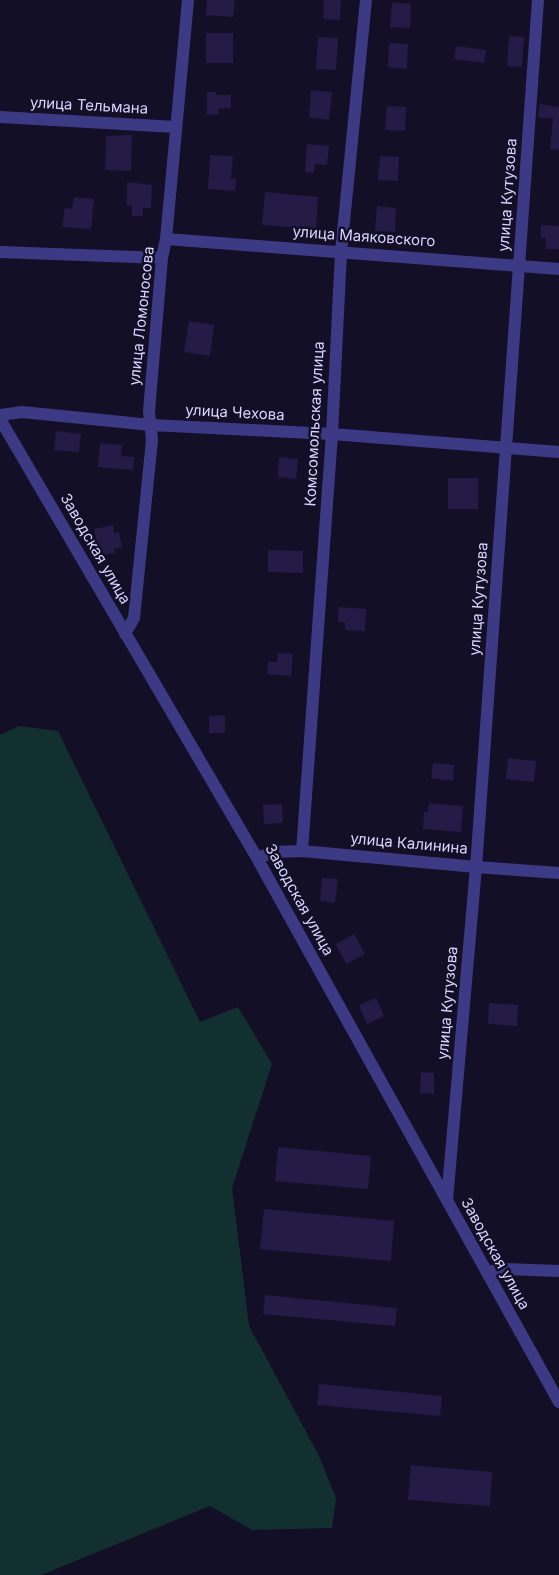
<!DOCTYPE html>
<meta charset="utf-8">
<style>
body{margin:0}
canvas{display:block;background:#130f26}
</style>
<canvas width="559" height="1575"></canvas>
<script>
const g = document.querySelector('canvas').getContext('2d');
g.lineJoin = 'round';
function fill(path, color) { g.fillStyle = color; g.fill(path, 'evenodd'); }
function stroke(path, color, width, dash) { g.strokeStyle = color; g.lineWidth = width; g.lineCap = dash ? 'butt' : 'round'; g.setLineDash(dash || []); g.stroke(path); }
function drawText(font, color, halo, rows, align = 'center') {
  g.font = font + ' Inter,sans-serif'; g.lineWidth = 5; g.setLineDash([]); g.textBaseline = 'middle'; g.strokeStyle = halo; g.fillStyle = color; for (const [text, x, y, turn = 0] of rows) {
    g.save(); g.translate(x, y); g.rotate((+turn || 0) * Math.PI / 180); g.textAlign = isNaN(turn) ? turn : align; if (halo) g.strokeText(text, 0, 0); g.fillText(text, 0, 0); g.restore();
  }
}
fill(new Path2D(`
 M19 726 58 731 200 1022 238 1007 272 1064 232 1188 249 1326 318 1454 336 1498 332 1528 252 1530 210 1506 41 1575H0V735Z`), '#12302f');
fill(new Path2D(`
 M207 0H235L233 17 206 15Z
 M324 0H341L340 20 323 19Z
 M392 2 411 4 410 28 390 27Z
 M206 33H233V63H206Z
 M509 36 524 37 522 67 507 66Z
 M318 37 338 38 336 70 316 69Z
 M389 43 408 44 407 69 388 67Z
 M456 46 486 50 484 63 454 59Z
 M311 90 332 92 329 120 309 117Z
 M207 92H216V95H231V108L218 109 219 114 207 115Z
 M540 104 559 107V150L550 149 553 119 538 117Z
 M387 106 406 107 405 131 385 130Z
 M132 135 131 171 105 170 106 136Z
 M307 144 329 146 327 165 315 164 314 173 305 172Z
 M210 155 233 156 231 179H236L235 191 208 189Z
 M380 156 399 157 398 181 378 180Z
 M127 182 152 185 151 208H143V216H132V206L127 205Z
 M265 192 318 197 316 229 262 225Z
 M74 197 94 199 91 229 62 227 65 208 72 209Z
 M377 206 396 208 395 232 375 231Z
 M541 225 559 226V249H546V238H541Z
 M189 321 214 325 210 356 184 352Z
 M56 431 81 434 79 452 54 450Z
 M100 443 122 445 121 456 134 457 133 470 98 467Z
 M279 457 298 459 296 479 278 477Z
 M448 478H478V509H448Z
 M113 525 114 533 119 532 122 547 114 549 115 553 99 556 94 529Z
 M268 550 303 551V573L268 572Z
 M339 607 366 609 365 631 345 630V622H338Z
 M278 653 293 654 291 676 267 674 268 662H277Z
 M225 715V733H209V716Z
 M508 758 536 761 534 782 506 779Z
 M433 763 454 765 453 781 431 778Z
 M429 803 463 806 461 832 423 829 424 812H428Z
 M282 804 283 823 264 824 263 805Z
 M322 878 338 879 335 903 320 901Z
 M354 934 365 954 346 964 336 944Z
 M376 998 384 1016 367 1024 359 1005Z
 M489 1003 518 1005 517 1026 488 1024Z
 M421 1072 434 1073V1094L420 1093Z
 M278 1147 371 1156 368 1189 275 1181Z
 M264 1209 394 1221 391 1261 260 1249Z
 M265 1295 397 1308 395 1326 263 1314Z
 M319 1384 442 1396 440 1416 317 1405Z
 M411 1465 492 1472 490 1506 408 1500Z`), '#241b47');
stroke(new Path2D(`
 M0 117 176 127
 M166 239 559 269
 M0 252 162 258
 M0 415 22 412 151 425 332 434 559 452
 M0 419 257 858 559 1402
 M125 634 134 618 152 440 149 411 162 258 166 239 188 0
 M302 851 332 434 341 252 366 0
 M257 858 274 852 302 851 476 867 559 873
 M447 1200 476 867 538 0
 M487 1272 505 1269 559 1271`), '#3d3a85', 12);
drawText('15px', '#d9d4ff', '#130f26', [
 ["улица Тельмана",89,106,3],
 ["улица Кутузова",508,195,-86],
 ["улица Маяковского",364,237,4],
 ["улица Ломоносова",142,316,-84],
 ["улица Чехова",235,413,3],
 ["Комсомольская улица",315,424,-87],
 ["Заводская улица",95,549,60],
 ["улица Кутузова",479,599,-86],
 ["улица Калинина",409,844,5],
 ["Заводская улица",299,900,61],
 ["улица Кутузова",448,1003,-85],
 ["Заводская улица",495,1254,61]
]);
</script>
